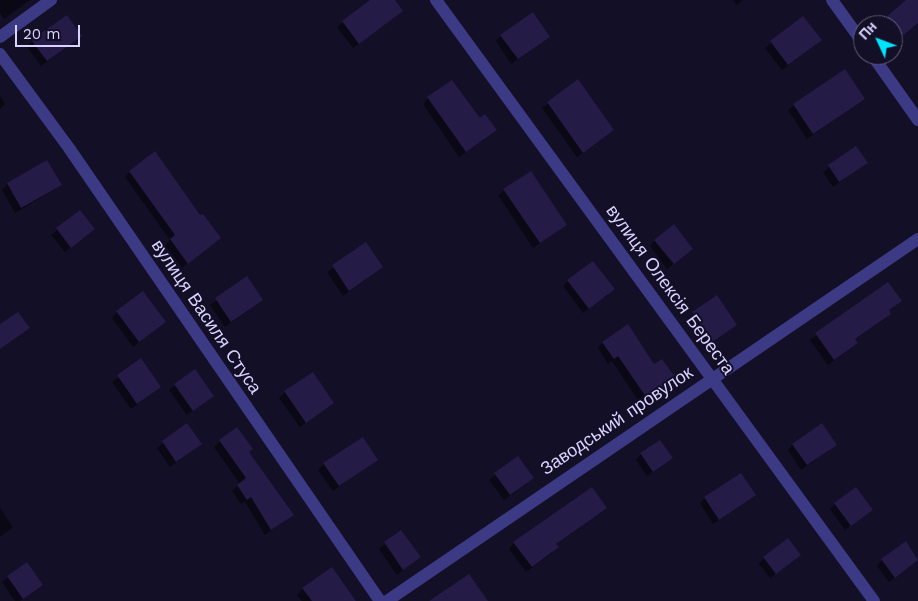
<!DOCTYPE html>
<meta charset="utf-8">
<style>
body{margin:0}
#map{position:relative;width:918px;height:601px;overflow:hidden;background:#130f26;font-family:"Work Sans",sans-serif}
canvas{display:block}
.north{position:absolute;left:853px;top:15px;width:50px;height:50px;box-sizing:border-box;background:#130f26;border:1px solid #625e7d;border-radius:50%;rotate:313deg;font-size:14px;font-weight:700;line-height:20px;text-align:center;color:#d9d4ff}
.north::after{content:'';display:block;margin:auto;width:18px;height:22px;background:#00e5ff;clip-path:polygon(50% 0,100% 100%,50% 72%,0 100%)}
.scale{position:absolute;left:15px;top:25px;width:65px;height:22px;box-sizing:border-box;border:2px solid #d9d4ff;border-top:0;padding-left:6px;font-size:15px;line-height:18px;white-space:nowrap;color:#d9d4ff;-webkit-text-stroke:4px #130f26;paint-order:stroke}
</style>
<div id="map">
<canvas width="918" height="601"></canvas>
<div class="north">Пн</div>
<div class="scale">20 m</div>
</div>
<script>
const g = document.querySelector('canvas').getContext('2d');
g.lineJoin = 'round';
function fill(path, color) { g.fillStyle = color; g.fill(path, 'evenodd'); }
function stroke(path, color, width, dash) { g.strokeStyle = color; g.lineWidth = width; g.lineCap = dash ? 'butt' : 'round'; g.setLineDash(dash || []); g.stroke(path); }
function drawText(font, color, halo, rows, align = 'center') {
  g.font = font + ' "Work Sans",sans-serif'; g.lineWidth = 4; g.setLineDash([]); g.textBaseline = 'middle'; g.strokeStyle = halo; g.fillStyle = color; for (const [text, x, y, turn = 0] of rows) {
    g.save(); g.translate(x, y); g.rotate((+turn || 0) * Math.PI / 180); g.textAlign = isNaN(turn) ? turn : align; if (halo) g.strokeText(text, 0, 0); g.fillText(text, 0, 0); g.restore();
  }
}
fill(new Path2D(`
 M0 0H30L4 19 0 13Z
 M372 0H393L396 16 353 48 337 27Z
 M733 0H743L737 5Z
 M908 0H918V22L895 42 893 25H880Z
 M803 18 815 45 782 70 765 48Z
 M81 36 41 66 27 47 32 41Z
 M501 36 549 37 511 64 496 41Z
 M578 81 607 135 577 157 542 108Z
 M0 95 5 104 0 109Z
 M428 98 490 135 459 157 423 104Z
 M863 99 807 139 788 110 794 105Z
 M856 148 866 163 833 187 823 172Z
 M130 172 200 217 220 238 182 268 165 245 170 240 125 177Z
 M8 184H60L54 190 15 213 2 190Z
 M504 190 566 225 533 248 498 195Z
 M80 211 88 234 65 252 51 235Z
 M655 240 686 254 667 269 650 246Z
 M366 244 382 267 343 296 327 272Z
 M246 278 262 300 225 327 210 305Z
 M568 281 608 295 583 313 563 286Z
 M888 283 900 301 888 311 884 319 854 340 856 343 851 348 828 365 810 340Z
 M117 312 164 322 133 347 112 318Z
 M693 313 736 325 706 346 688 318Z
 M603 342 653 366 675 380 641 405 612 361 608 364 598 348Z
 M140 360 160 387 131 409 112 382Z
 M194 371 212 396 187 415 169 390Z
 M285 392 332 403 300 427 279 398Z
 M187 425 200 444 170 467 157 448Z
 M237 428 248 452 292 515 265 535 245 502 241 504 232 491 240 484 214 447Z
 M793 444 829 450 801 470 788 450Z
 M641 454 671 458 647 476 636 460Z
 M518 457 533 478 504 500 489 480Z
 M377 459 333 491 318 470 324 464Z
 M754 495 713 524 700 503 705 498Z
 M835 504 865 515 845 530 830 509Z
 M0 508 13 527 0 537Z
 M605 508 555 545 557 547 552 553 526 572 509 549 514 543Z
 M401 531 419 557 397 575 379 549Z
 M764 558 793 560 770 578 759 564Z
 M882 560 912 565 889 582 877 566Z
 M8 577 41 585 20 601H15L2 582Z
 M303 589 347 601H302L297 595Z`), '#0007');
fill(new Path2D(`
 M370 0H395L403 11 359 44 342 21Z
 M906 0H918V23L901 37 885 18Z
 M533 12 550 37 518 59 500 35Z
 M67 15 82 36 47 61 31 40Z
 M803 16 822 40 788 65 770 41Z
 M845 69 865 99 813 134 793 104Z
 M578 79 614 130 583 153 547 102Z
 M452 80 480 118 485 114 497 130 466 152 427 97Z
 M856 146 868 163 839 182 828 165Z
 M155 151 200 215 203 214 221 238 188 264 170 239 175 235 129 171Z
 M47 160 62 185 21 208 7 183Z
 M531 171 567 225 540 243 503 189Z
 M80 210 95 229 71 248 56 228Z
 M674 224 693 249 674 264 654 240Z
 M366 242 383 267 349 291 332 265Z
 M593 261 615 289 589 309 567 280Z
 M247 276 263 300 231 322 215 298Z
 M888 282 902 301 889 310 891 314 855 339 858 343 834 360 815 333Z
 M143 291 166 322 139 342 116 311Z
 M717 295 737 325 712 342 692 312Z
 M18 312 30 328 0 349V324Z
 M628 324 654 364 662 359 677 380 648 400 618 356 614 359 602 342Z
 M141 358 161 387 137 404 117 375Z
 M195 369 214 396 193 411 174 384Z
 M313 372 334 403 306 423 284 391Z
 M187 423 202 444 176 462 162 441Z
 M822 423 837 445 807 465 792 444Z
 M237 427 253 449 249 452 294 515 271 530 251 497 247 500 237 485 246 478 219 440Z
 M363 437 378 460 339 486 323 463Z
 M660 440 673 458 653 472 640 453Z
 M518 456 534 478 510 495 494 473Z
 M741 473 756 495 719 520 704 497Z
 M592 487 607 508 556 544 559 547 532 567 513 542Z
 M856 487 873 510 851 526 834 503Z
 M401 530 421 557 403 570 384 542Z
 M788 538 801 555 776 574 763 557Z
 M906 541 918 560 895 578 881 559Z
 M27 562 43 585 23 599 7 576Z
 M332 567 356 601H312L302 588Z
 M469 574 488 601H429Z`), '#241b47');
stroke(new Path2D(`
 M436 0 874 601
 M832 0 863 43
 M0 37 51 0
 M0 54 69 148 380 601
 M872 55 918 120
 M387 601 918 239`), '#3d3a85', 12);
drawText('18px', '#d9d4ff', '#130f26', [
 ["вулиця Олексія Береста",670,290,54],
 ["вулиця Василя Стуса",206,317,56],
 ["Заводський провулок",617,421,-34]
]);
</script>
